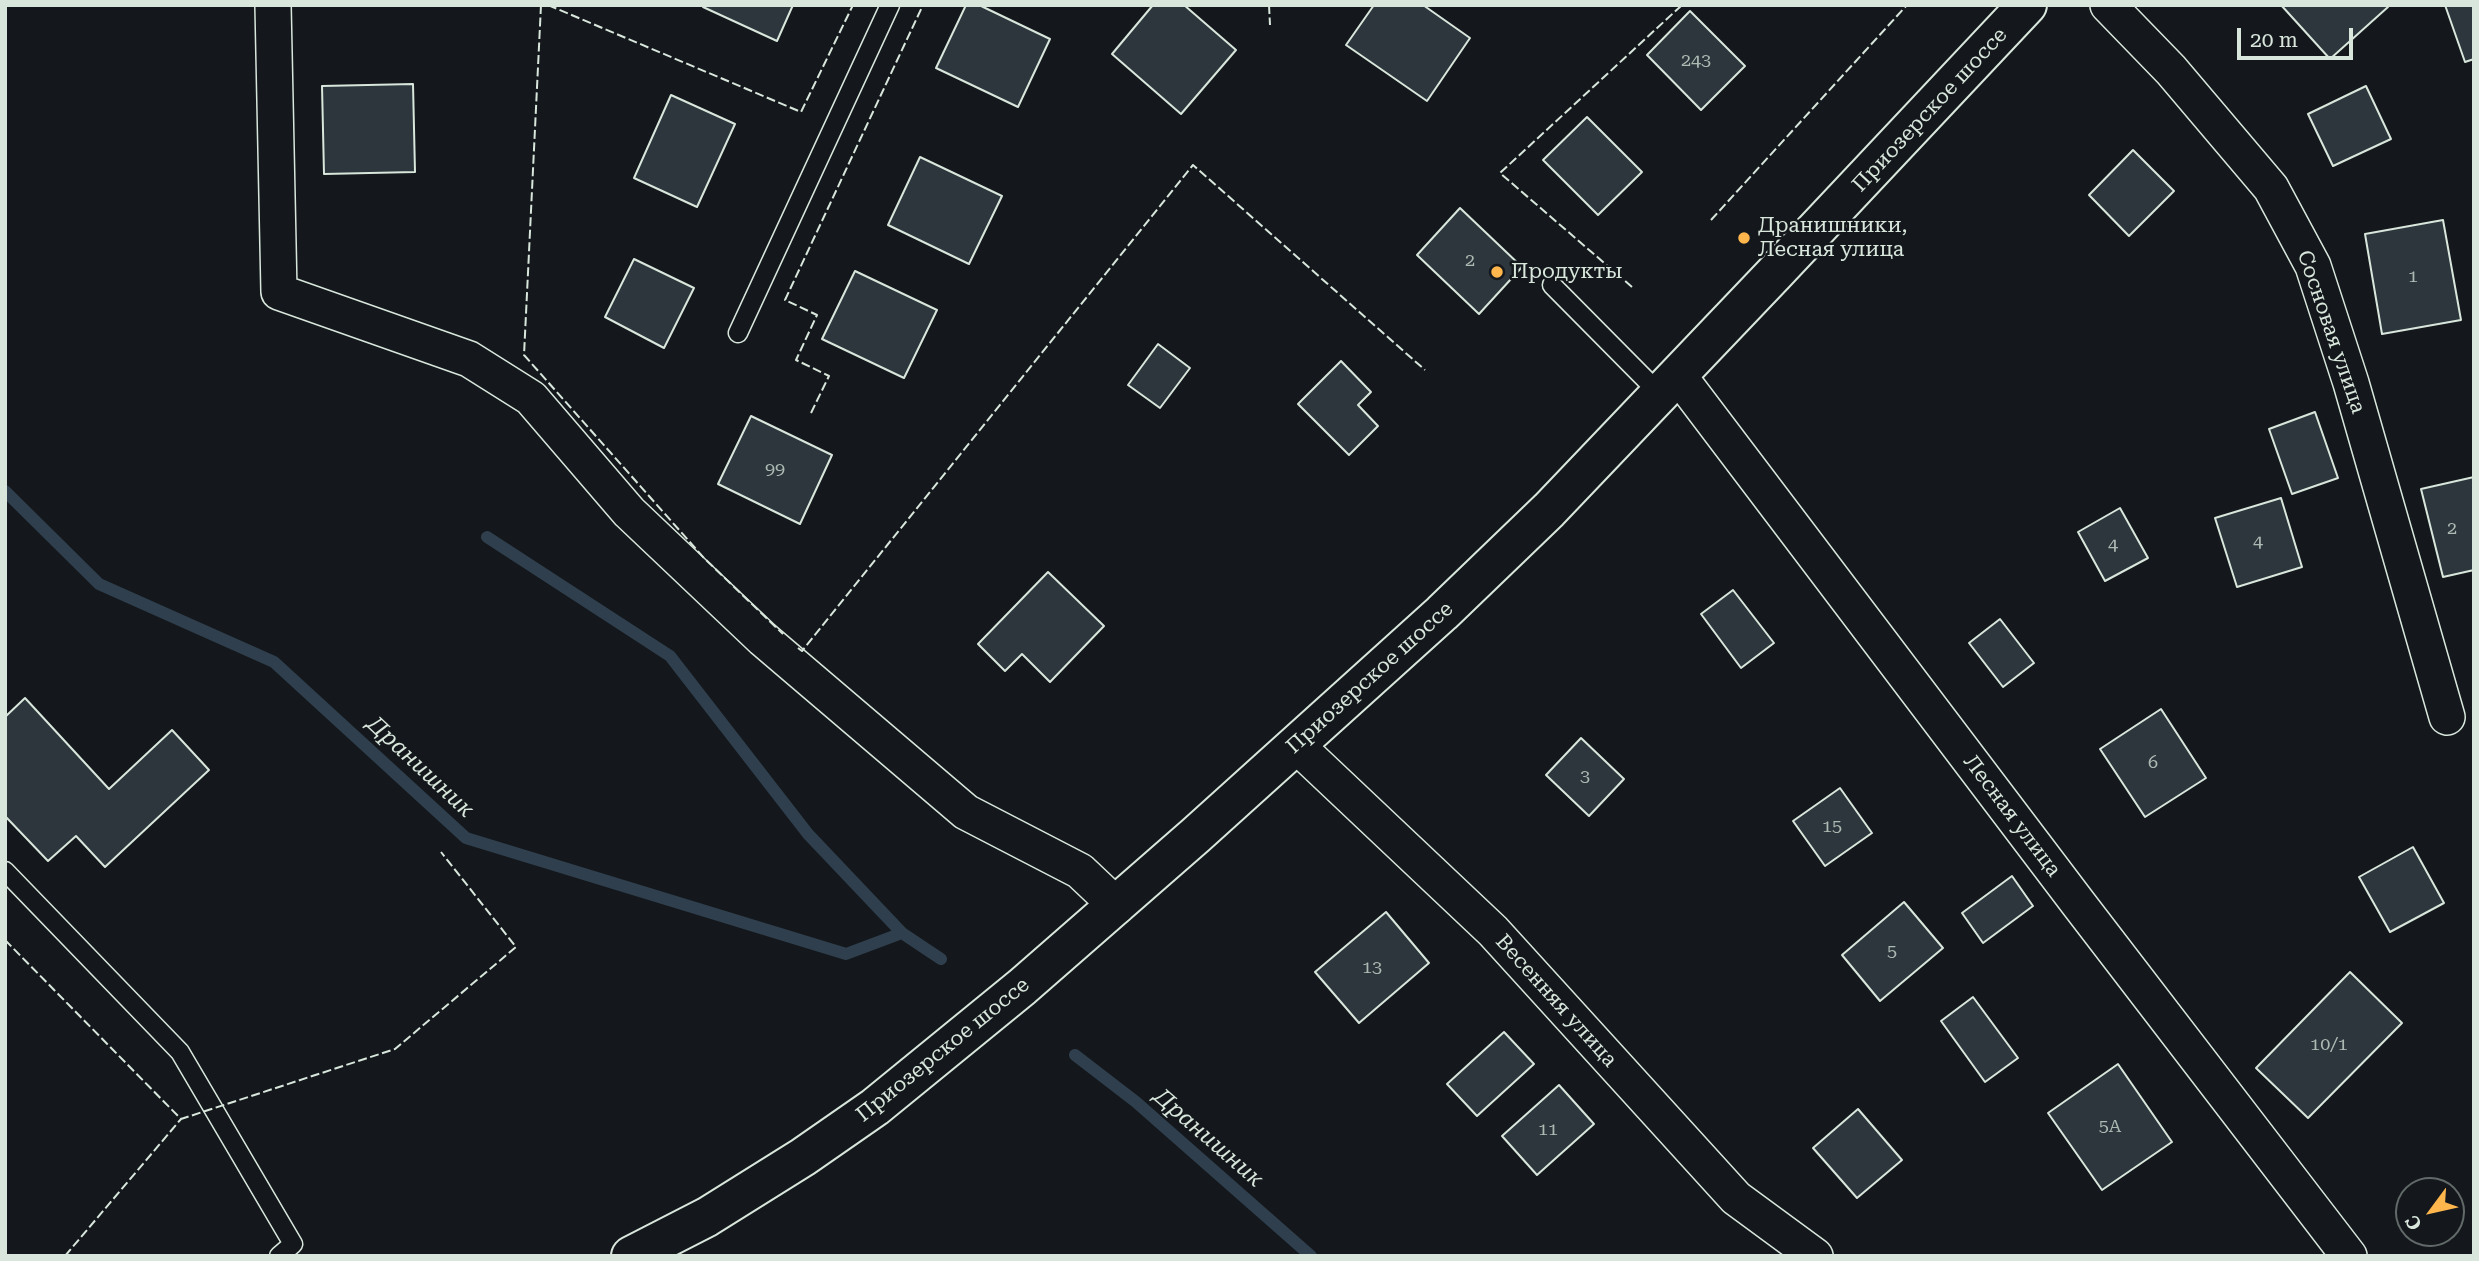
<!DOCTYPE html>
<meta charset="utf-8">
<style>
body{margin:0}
#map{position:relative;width:2479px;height:1261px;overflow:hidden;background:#14181c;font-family:"Roboto Serif",serif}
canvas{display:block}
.frame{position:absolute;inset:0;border:7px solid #d8e6dc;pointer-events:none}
.north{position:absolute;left:2395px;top:1177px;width:70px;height:70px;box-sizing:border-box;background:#14181c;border:2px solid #626a69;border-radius:50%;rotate:237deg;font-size:19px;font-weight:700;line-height:28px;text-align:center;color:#d8e6dc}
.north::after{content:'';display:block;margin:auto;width:24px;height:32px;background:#ffb74d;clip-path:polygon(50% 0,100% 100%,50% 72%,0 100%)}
.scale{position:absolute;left:2237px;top:28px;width:116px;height:32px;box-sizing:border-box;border:4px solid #d8e6dc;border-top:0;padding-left:9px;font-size:21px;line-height:24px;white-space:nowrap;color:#d8e6dc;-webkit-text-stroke:5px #14181c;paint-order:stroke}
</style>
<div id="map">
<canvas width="2479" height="1261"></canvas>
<div class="frame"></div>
<div class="north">С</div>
<div class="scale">20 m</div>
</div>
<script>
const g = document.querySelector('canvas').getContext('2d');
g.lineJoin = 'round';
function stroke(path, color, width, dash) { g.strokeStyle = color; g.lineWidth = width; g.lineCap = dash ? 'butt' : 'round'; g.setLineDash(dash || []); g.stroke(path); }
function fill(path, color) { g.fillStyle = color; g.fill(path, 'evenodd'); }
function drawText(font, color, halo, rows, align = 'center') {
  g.font = font + ' "Roboto Serif",serif'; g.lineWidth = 5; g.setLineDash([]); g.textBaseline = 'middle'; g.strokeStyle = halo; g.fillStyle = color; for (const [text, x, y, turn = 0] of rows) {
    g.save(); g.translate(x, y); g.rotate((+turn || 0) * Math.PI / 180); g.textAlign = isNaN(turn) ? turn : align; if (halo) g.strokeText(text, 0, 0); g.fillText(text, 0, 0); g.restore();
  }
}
stroke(new Path2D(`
 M5 491 99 584 274 662 466 838 846 954 902 933
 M487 537 670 656 808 834 902 933 941 959
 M1075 1055 1136 1102 1311 1256`), '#2f3f4d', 12);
const building = new Path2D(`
 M703 5H793L777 41 703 7Z
 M966 5H979L1050 39 1018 107 936 68Z
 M1153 5H1184L1236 50 1181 114 1112 54Z
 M1374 5H1423L1470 38 1427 101 1346 45Z
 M2281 5H2386L2388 7 2330 59Z
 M2445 5H2474V59L2465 62Z
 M1690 11 1745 66 1701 110 1647 55Z
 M413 84 415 172 324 174 322 86Z
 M2366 86 2391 139 2333 166 2308 114Z
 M671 95 735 124 697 207 634 178Z
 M1587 117 1642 172 1598 215 1543 160Z
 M2133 150 2174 191 2129 236 2089 195Z
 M920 157 1002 196 969 264 888 225Z
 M1460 208 1522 267 1479 314 1417 255Z
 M2443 220 2461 320 2382 334 2365 234Z
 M634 259 694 288 664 348 605 317Z
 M855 271 937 310 904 378 822 339Z
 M1158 344 1190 368 1160 408 1128 385Z
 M1341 361 1371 392 1358 405 1378 426 1349 455 1298 404Z
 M2315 412 2338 478 2292 494 2269 429Z
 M751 416 832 455 800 524 718 484Z
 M2474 477V570L2443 577 2421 489Z
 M2281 498 2302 567 2237 587 2215 518Z
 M2120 508 2148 558 2105 581 2078 532Z
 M1048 572 1104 626 1050 682 1022 654 1005 671 978 644Z
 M1733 590 1774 643 1741 668 1701 614Z
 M2000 619 2034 663 2003 687 1969 643Z
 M25 698 109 789 172 730 209 770 105 867 76 836 48 861 5 816V717Z
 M2161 709 2206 778 2145 817 2100 749Z
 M1581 738 1624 779 1589 816 1546 775Z
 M1840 788 1872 833 1825 866 1793 821Z
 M2413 847 2444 903 2390 932 2359 877Z
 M2012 876 2033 906 1983 943 1962 913Z
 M1904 902 1943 948 1880 1001 1842 955Z
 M1386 912 1429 963 1359 1023 1315 972Z
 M2350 972 2402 1023 2308 1118 2256 1068Z
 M1973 997 2018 1058 1985 1082 1941 1021Z
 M1504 1032 1534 1064 1477 1116 1447 1084Z
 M2118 1064 2172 1142 2102 1190 2048 1113Z
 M1559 1085 1594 1124 1537 1175 1502 1136Z
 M1858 1109 1902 1160 1857 1198 1813 1148Z`);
fill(building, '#2c363c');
stroke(building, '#d8e6dc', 2);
const service = new Path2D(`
 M1552 285 1660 394
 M738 333 890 5
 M5 871 180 1052 293 1244 279 1256`);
const minor = new Path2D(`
 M273 5 279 292 469 359 531 398 629 512 763 639 966 812 1080 871 1117 906
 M2108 5 2171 70 2271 188 2313 266 2351 383 2447 717
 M1678 375 2078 903 2349 1256
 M1296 745 1493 931 1736 1198 1815 1256`);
const primary = new Path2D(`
 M631 1256 707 1217 803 1157 875 1107 1022 987 1196 835 1442 613 1549 510 1774 274 2027 5`);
stroke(service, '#d8e6dc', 21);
stroke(minor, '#d8e6dc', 38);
stroke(primary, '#d8e6dc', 42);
stroke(service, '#14181c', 18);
stroke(minor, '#14181c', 35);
stroke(primary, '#14181c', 38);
stroke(new Path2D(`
 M541 5 524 355 704 558 783 634
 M548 5 801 112 853 5
 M1269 5 1270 25
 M1711 220 1907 5
 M1632 287 1500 173 1682 5
 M811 413 829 376 796 360 817 315 785 300 923 5
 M798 648 802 651 1193 165 1425 370
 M5 940 181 1119 395 1049 516 947 441 852
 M65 1256 181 1119`), '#d8e6dc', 2, [9, 3.5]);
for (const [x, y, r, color] of [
 [1744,238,7,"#ffb74d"],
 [1497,272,7,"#ffb74d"]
]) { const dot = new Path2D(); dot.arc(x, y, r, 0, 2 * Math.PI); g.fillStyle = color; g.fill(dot); stroke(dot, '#14181c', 2.5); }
drawText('18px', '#adbab4', null, [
 ["243",1696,61],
 ["2",1470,261],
 ["1",2413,277],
 ["99",775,470],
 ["2",2452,529],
 ["4",2258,542],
 ["4",2113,545],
 ["6",2153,763],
 ["3",1585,777],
 ["15",1832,827],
 ["5",1892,952],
 ["13",1372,968],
 ["10/1",2329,1045],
 ["5А",2110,1127],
 ["11",1548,1130]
]);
drawText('21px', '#d8e6dc', '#14181c', [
 ["Приозерское шоссе",1930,110,-47],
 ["Сосновая улица",2331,332,71],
 ["Приозерское шоссе",1370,678,-42],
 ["Лесная улица",2012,816,53],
 ["Весенняя улица",1556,1001,48],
 ["Приозерское шоссе",943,1050,-39]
]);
drawText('21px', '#d8e6dc', '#14181c', [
 ["Дранишники,",1758,226],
 ["Лесная улица",1758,250],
 ["Продукты",1511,272]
], 'left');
drawText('italic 23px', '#d8e6dc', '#14181c', [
 ["Дранишник",420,767,43],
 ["Дранишник",1208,1138,41]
]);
</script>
